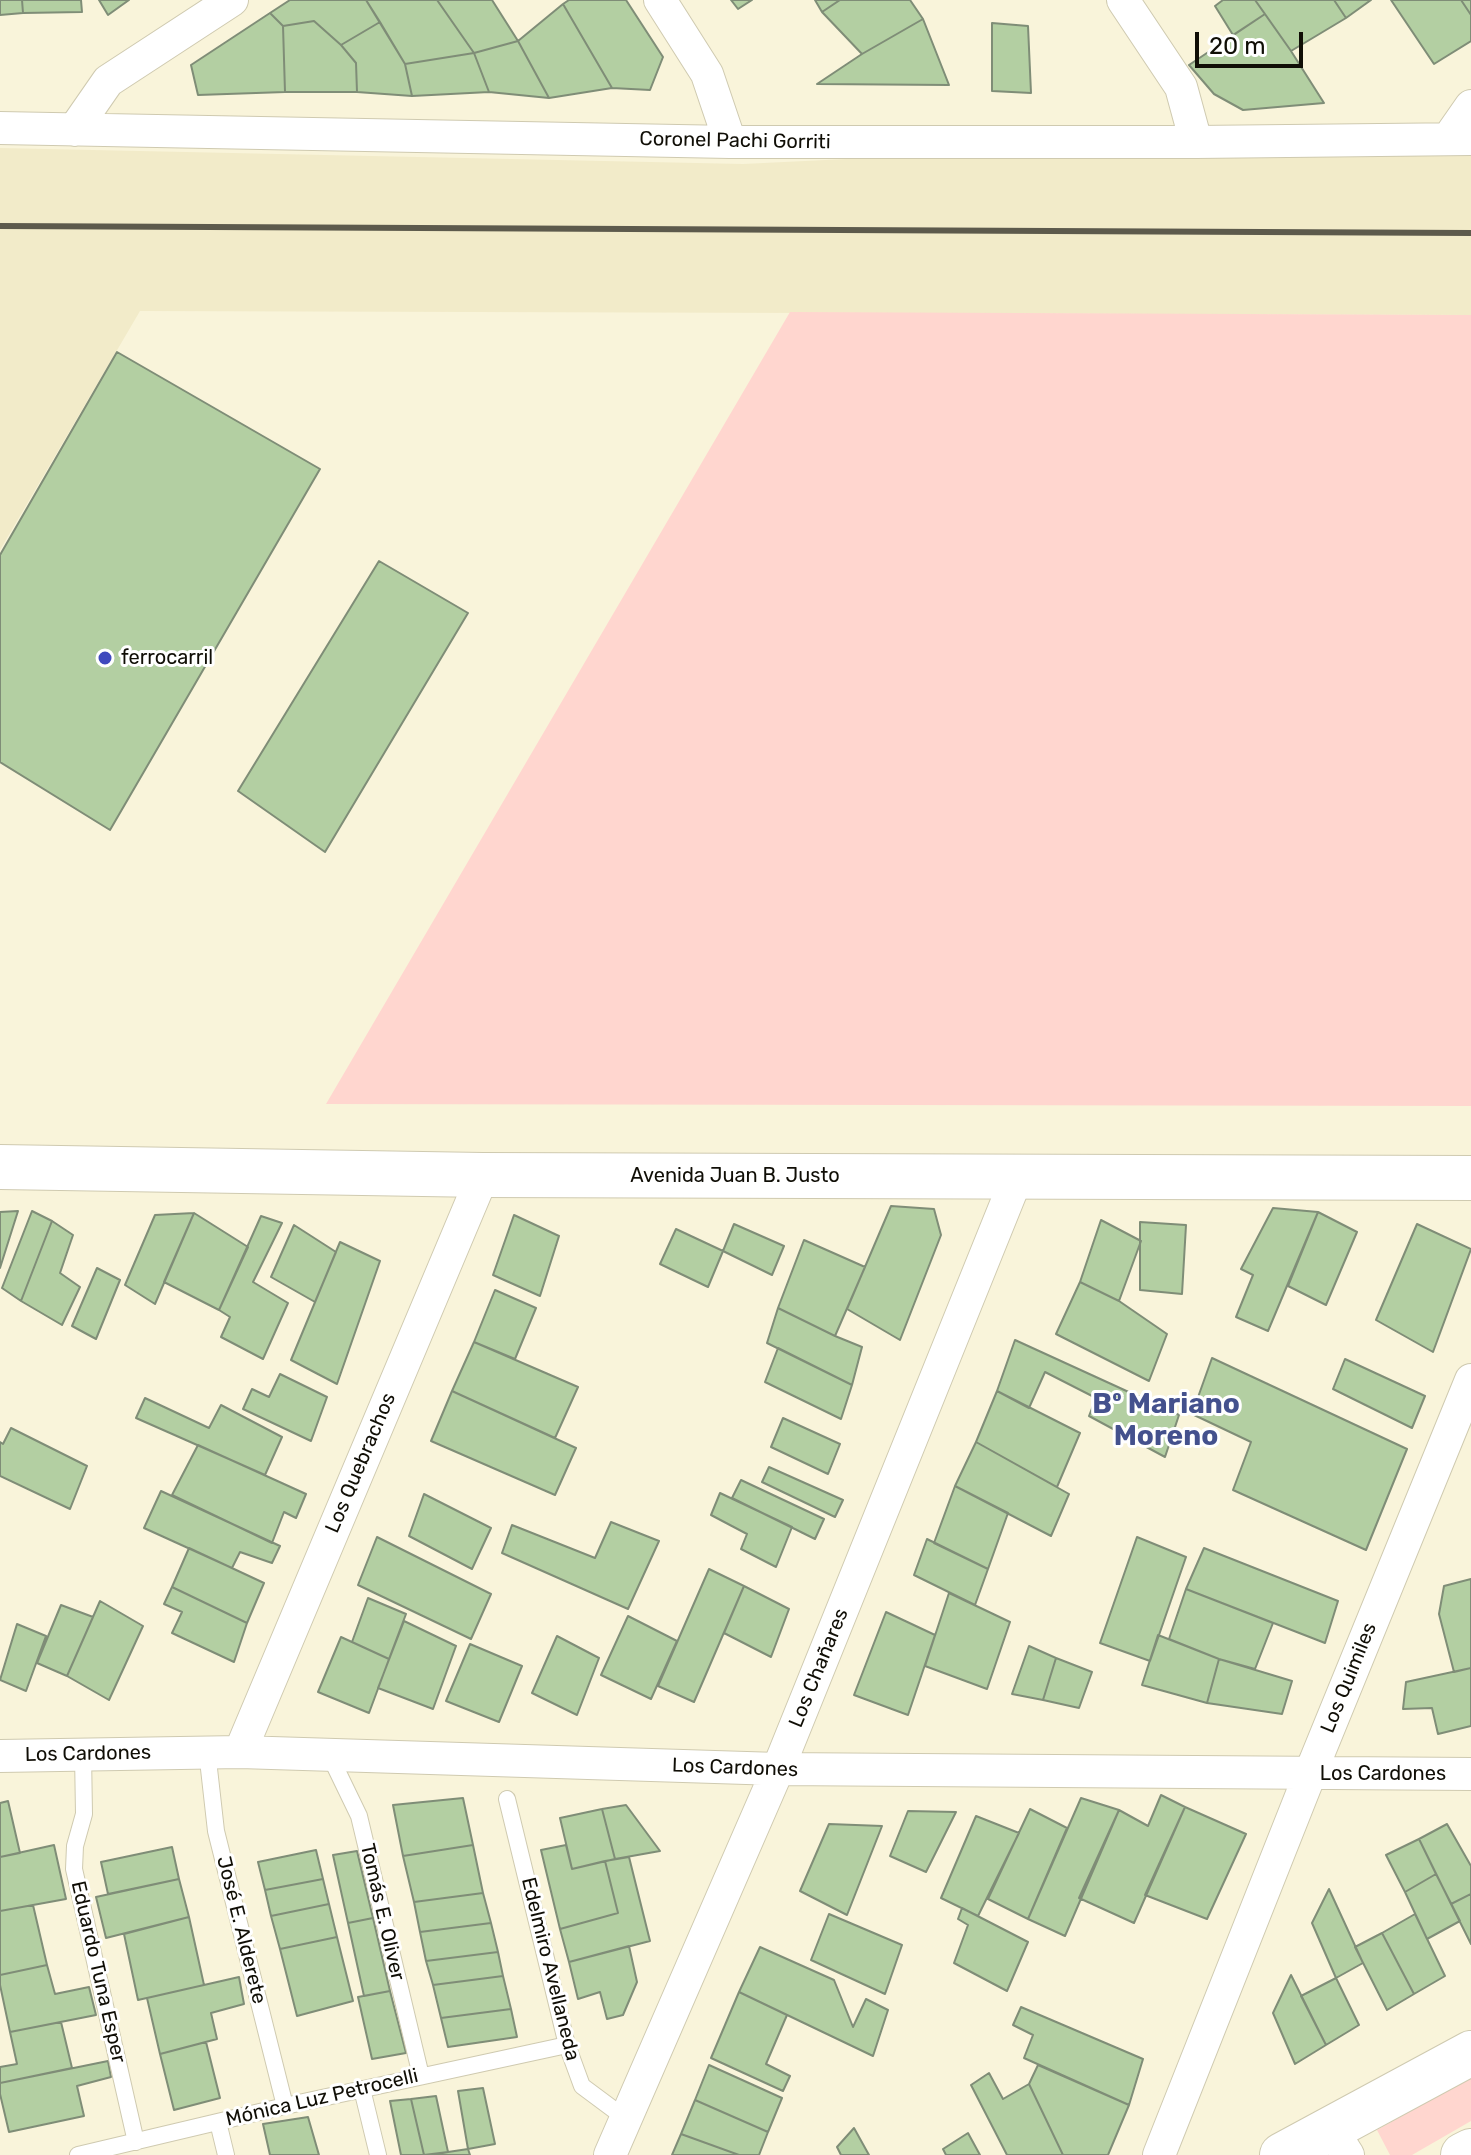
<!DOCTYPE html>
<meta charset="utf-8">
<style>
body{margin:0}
#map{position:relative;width:1471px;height:2155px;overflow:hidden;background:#f9f4da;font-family:Rubik,sans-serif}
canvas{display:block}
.scale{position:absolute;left:1195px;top:32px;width:108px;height:36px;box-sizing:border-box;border:4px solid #100e06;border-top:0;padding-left:10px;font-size:24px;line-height:28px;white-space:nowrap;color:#100e06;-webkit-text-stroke:6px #fff;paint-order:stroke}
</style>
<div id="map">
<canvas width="1471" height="2155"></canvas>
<div class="scale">20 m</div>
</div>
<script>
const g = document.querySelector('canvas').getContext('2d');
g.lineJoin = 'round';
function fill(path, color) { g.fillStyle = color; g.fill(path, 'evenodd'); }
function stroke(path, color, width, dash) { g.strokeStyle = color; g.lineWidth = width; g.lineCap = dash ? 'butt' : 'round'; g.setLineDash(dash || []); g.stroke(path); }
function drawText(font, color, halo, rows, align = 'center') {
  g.font = font + ' Rubik,sans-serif'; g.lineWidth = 6; g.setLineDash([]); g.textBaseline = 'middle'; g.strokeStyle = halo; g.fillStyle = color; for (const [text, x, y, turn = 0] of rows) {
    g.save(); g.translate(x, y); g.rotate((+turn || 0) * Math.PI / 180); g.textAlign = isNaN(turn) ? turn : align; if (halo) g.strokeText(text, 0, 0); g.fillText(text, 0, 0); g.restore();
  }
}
fill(new Path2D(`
 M1471 139V315L140 311 0 550V148L743 164 1196 142Z`), '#f2ebc9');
fill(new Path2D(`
 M790 312 1471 315V1106L326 1104Z
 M1471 2077V2121L1412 2155H1390L1377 2130Z`), '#ffd6cf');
const building = new Path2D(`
 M0 0H22L23 13 0 15Z
 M22 0H81L82 12 23 13Z
 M99 0H129L108 15Z
 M290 0H366L380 22 341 45 314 21 283 26 270 13Z
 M366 0H437L474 53 405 64Z
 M437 0H492L518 41 474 53Z
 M569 0H626L663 57 650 90 612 88 563 4Z
 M731 0H752L738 9Z
 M815 0H840L822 12Z
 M840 0H910L923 19 862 54 822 12Z
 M1223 0H1255L1265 14 1233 35 1215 6Z
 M1255 0H1334L1346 18 1291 51Z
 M1334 0H1371L1346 18Z
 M1391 0H1461L1471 15V41L1434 64Z
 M1461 0H1471V15Z
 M563 4 612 88 549 98 518 41Z
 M270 13 283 26 285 92 198 95 191 65Z
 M1265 14 1291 51 1324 103 1243 110 1214 94 1189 65Z
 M923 19 949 85 817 84 862 54Z
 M314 21 341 45 356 63 357 92H285L283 26Z
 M380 22 405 64 412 96 357 92 356 63 341 45Z
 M992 23 1028 26 1031 93 992 91Z
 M518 41 549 98 489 92 474 53Z
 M474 53 489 92 412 96 405 64Z
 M117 352 320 469 110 830 0 762V555Z
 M379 561 468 613 325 852 238 791Z
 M891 1206 934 1209 941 1235 900 1340 847 1309Z
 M1273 1208 1318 1212 1268 1331 1236 1317 1253 1275 1241 1269Z
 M18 1211 0 1268V1212Z
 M32 1211 52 1221 21 1301 2 1288Z
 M1318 1212 1357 1232 1326 1305 1288 1286Z
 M194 1213 155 1304 125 1285 155 1215Z
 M194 1213 248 1247 219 1310 164 1282Z
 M514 1215 559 1236 540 1296 493 1275Z
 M261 1216 282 1223 253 1282 288 1303 263 1359 221 1337 230 1317 219 1310Z
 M1101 1220 1141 1241 1119 1301 1080 1282Z
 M52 1221 73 1235 60 1273 80 1287 62 1325 21 1301Z
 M1140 1222 1186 1225 1182 1294 1140 1290Z
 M734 1224 784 1246 772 1275 723 1251Z
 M1417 1224 1471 1249 1433 1352 1376 1320Z
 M294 1225 336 1252 315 1302 271 1277Z
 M676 1229 723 1251 708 1287 660 1264Z
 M804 1240 865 1267 835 1336 778 1308Z
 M340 1242 380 1261 337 1384 291 1360Z
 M97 1268 120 1280 96 1339 72 1326Z
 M1080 1282 1119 1301 1167 1334 1149 1381 1056 1334Z
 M495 1290 536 1308 515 1359 474 1342Z
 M778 1308 835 1336 862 1347 852 1385 767 1343Z
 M1015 1340 1179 1415 1165 1457 1089 1416 1096 1398 1045 1372 1029 1408 997 1391Z
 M474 1342 578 1387 555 1438 452 1391Z
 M778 1348 852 1385 841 1419 765 1382Z
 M1212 1358 1407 1449 1366 1550 1233 1490 1251 1442 1192 1414Z
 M1345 1359 1425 1396 1412 1428 1333 1389Z
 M280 1374 327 1397 311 1441 243 1409 252 1389 269 1397Z
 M452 1391 576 1448 555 1495 431 1441Z
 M997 1391 1080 1433 1057 1487 976 1442Z
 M145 1398 209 1428 221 1405 282 1437 265 1475 136 1418Z
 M783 1418 840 1444 828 1474 771 1447Z
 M11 1428 87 1466 70 1509 0 1476V1442L3 1444Z
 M976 1442 1069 1494 1051 1536 955 1486Z
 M198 1445 306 1494 296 1518 284 1512 272 1543 172 1495Z
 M769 1467 843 1500 835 1517 762 1482Z
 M741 1480 824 1519 815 1539 732 1498Z
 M955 1486 1008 1513 988 1569 934 1543Z
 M161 1491 280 1546 272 1563 240 1552 232 1568 144 1528Z
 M720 1493 792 1527 776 1567 741 1549 747 1534 711 1515Z
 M424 1494 491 1528 472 1569 409 1536Z
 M611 1522 659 1541 628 1609 502 1553 512 1525 595 1558Z
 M377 1537 491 1594 471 1639 358 1585Z
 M1137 1537 1186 1557 1150 1661 1100 1643Z
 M927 1539 988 1569 975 1605 914 1575Z
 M189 1548 264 1583 247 1623 172 1587Z
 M1204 1548 1338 1601 1325 1643 1186 1589Z
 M709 1569 744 1586 694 1702 658 1686Z
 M1471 1579V1668L1454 1672 1439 1614 1444 1586Z
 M744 1586 789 1609 771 1657 724 1633Z
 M172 1587 247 1623 234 1662 172 1633 182 1612 164 1604Z
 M1186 1589 1273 1623 1255 1669 1219 1659 1169 1639Z
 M949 1593 1010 1622 987 1689 925 1666Z
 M368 1598 406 1614 389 1659 352 1642Z
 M100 1601 143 1626 109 1700 67 1676Z
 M61 1605 93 1617 67 1676 37 1663Z
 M886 1612 935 1635 908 1715 854 1695Z
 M628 1616 677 1641 651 1699 601 1675Z
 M404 1621 456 1646 433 1709 378 1688Z
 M17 1624 46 1636 26 1691 0 1680Z
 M1158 1635 1219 1659 1207 1703 1142 1685Z
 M557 1636 599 1658 577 1715 532 1693Z
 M341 1637 389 1659 369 1713 318 1692Z
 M470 1644 522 1666 499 1722 446 1701Z
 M1029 1646 1056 1658 1043 1700 1012 1694Z
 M1056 1658 1092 1672 1079 1708 1043 1700Z
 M1219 1659 1292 1681 1282 1714 1207 1703Z
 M1471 1668V1726L1438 1734 1432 1708 1403 1709 1406 1682Z
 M1161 1795 1185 1807 1134 1923 1079 1898 1119 1810 1148 1826Z
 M463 1798 473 1845 403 1856 393 1805Z
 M1081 1798 1119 1810 1065 1936 1028 1919Z
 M8 1801 20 1853 0 1857V1803Z
 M626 1805 660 1851 615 1859 602 1809Z
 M1185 1807 1246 1834 1207 1919 1145 1895Z
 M602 1809 615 1859 572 1869 560 1818Z
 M1030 1809 1067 1828 1028 1919 988 1899Z
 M908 1811 956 1812 926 1872 890 1856Z
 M976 1816 1019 1833 978 1916 941 1898Z
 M829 1824 882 1826 847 1915 800 1891Z
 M1447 1824 1471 1866V1894L1451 1904 1419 1839Z
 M1419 1839 1436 1874 1405 1892 1386 1855Z
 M54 1845 66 1899 0 1911V1857Z
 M473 1845 483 1893 414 1902 403 1856Z
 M566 1845 572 1869 605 1861 618 1913 560 1929 541 1850Z
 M172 1847 179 1879 108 1894 101 1862Z
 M316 1850 323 1879 265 1890 258 1862Z
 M357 1851 373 1918 348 1923 333 1855Z
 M629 1857 650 1941 569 1962 560 1929 618 1913 605 1861Z
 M1436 1874 1460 1921 1427 1939 1405 1892Z
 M179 1879 189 1917 106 1938 96 1897Z
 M323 1879 329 1904 271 1916 265 1890Z
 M1329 1889 1363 1963 1336 1978 1312 1923Z
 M483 1893 491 1923 420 1932 414 1902Z
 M1471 1894V1944L1451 1904Z
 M329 1904 337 1937 280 1949 271 1916Z
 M33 1905 47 1965 0 1975V1911Z
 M962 1908 1028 1942 1007 1991 954 1963 968 1925 958 1919Z
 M829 1914 902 1945 885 1994 811 1960Z
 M1415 1914 1445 1976 1414 1994 1382 1933Z
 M189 1917 204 1985 138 2000 124 1934Z
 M373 1918 390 1991 364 1996 348 1923Z
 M491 1923 498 1952 426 1961 420 1932Z
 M1382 1933 1414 1994 1387 2010 1355 1947Z
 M337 1937 353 2001 297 2016 280 1949Z
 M629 1946 637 1982 623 2015 607 2019 600 1992 578 1999 569 1962Z
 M760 1947 834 1980 853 2027 866 1999 888 2010 873 2056 739 1992Z
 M498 1952 503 1976 433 1985 426 1961Z
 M47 1965 55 1994 89 1987 96 2015 10 2032 0 1985V1975Z
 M1291 1975 1326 2045 1295 2064 1273 2013Z
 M503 1976 511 2009 441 2018 433 1985Z
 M239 1977 244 2004 211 2013 217 2039 160 2054 147 1998Z
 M1336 1978 1359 2025 1326 2045 1301 1996Z
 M390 1991 406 2053 372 2059 358 1997Z
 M739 1992 787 2015 766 2064 790 2076 783 2091 711 2058Z
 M1021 2007 1143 2059 1129 2105 1024 2058 1033 2035 1013 2025Z
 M511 2009 517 2037 448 2047 441 2018Z
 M61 2022 72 2068 0 2083V2067L17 2064 10 2032Z
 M206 2042 220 2098 174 2110 160 2054Z
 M108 2061 111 2077 77 2086 84 2116 9 2132 0 2094V2083Z
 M709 2065 782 2098 768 2132 695 2100Z
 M1038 2065 1129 2105 1108 2155H1063L1029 2084Z
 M989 2073 1003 2099 1029 2084 1063 2155H1007L971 2085Z
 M483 2088 495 2144 468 2149 458 2091Z
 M436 2096 448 2152 424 2155 411 2099Z
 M411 2099 424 2155H401L390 2101Z
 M695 2100 768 2132 759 2155H739L681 2134Z
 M308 2117 319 2155H270L263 2124Z
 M854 2128 869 2155H841L837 2147Z
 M968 2133 980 2155H946L943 2149Z
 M681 2134 739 2155H672Z
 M468 2149 470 2155H432L448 2152Z`);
fill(building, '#b3cfa2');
stroke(building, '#7f8d77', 2);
const lane = new Path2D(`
 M207 1751 216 1831 285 2106
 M83 1754 84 1814 75 1846 74 1869 136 2142
 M329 1754 359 1816 421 2076
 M507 1799 567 2045 582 2086 625 2118
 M362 2089 378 2155
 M218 2122 226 2155
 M78 2155 285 2106 567 2045`);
const street = new Path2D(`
 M660 0 707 74 730 142
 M1123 0 1181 87 1196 142
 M0 128 730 142H1196L1471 139
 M74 130 108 81 232 0
 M1448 139 1471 106
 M240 1752 483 1175
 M0 1756 240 1752 778 1769 1471 1774
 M1331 2128 1348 2155
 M610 2155 778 1769 1017 1177
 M1159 2155 1310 1774 1471 1380`);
const secondary = new Path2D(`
 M0 1167 483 1175 1471 1178`);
const primary = new Path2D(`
 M1282 2155 1471 2053
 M1463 2155 1471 2151`);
stroke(lane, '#cfcab0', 18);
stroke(street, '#cfcab0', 34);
stroke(secondary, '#cfcab0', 46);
stroke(primary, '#cfcab0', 46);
stroke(lane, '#fff', 16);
stroke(street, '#fff', 32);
stroke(secondary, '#fff', 44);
stroke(primary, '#fff', 44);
stroke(new Path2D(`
 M0 226 1471 233`), '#5d5a4c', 6);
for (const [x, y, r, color] of [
 [105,658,8,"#3f49bd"]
]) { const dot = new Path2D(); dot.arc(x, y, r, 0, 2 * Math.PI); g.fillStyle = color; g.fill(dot); stroke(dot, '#fff', 3); }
drawText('20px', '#100e06', '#fff', [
 ["Coronel Pachi Gorriti",735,141,1],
 ["Avenida Juan B. Justo",735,1176],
 ["Los Quebrachos",361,1463,-67],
 ["Los Chañares",819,1668,-68],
 ["Los Quimiles",1349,1678,-68],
 ["Los Cardones",88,1754,-1],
 ["Los Cardones",735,1768,2],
 ["Los Cardones",1383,1774],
 ["Tomás E. Oliver",382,1912,77],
 ["José E. Alderete",241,1930,76],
 ["Edelmiro Avellaneda",550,1969,76],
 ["Eduardo Tuna Esper",98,1972,77],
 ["Mónica Luz Petrocelli",322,2098,-13]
]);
drawText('20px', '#100e06', '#fff', [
 ["ferrocarril",121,658]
], 'left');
drawText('bold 28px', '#44518d', '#fff', [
 ["Bº Mariano",1166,1405],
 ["Moreno",1166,1437]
]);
</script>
